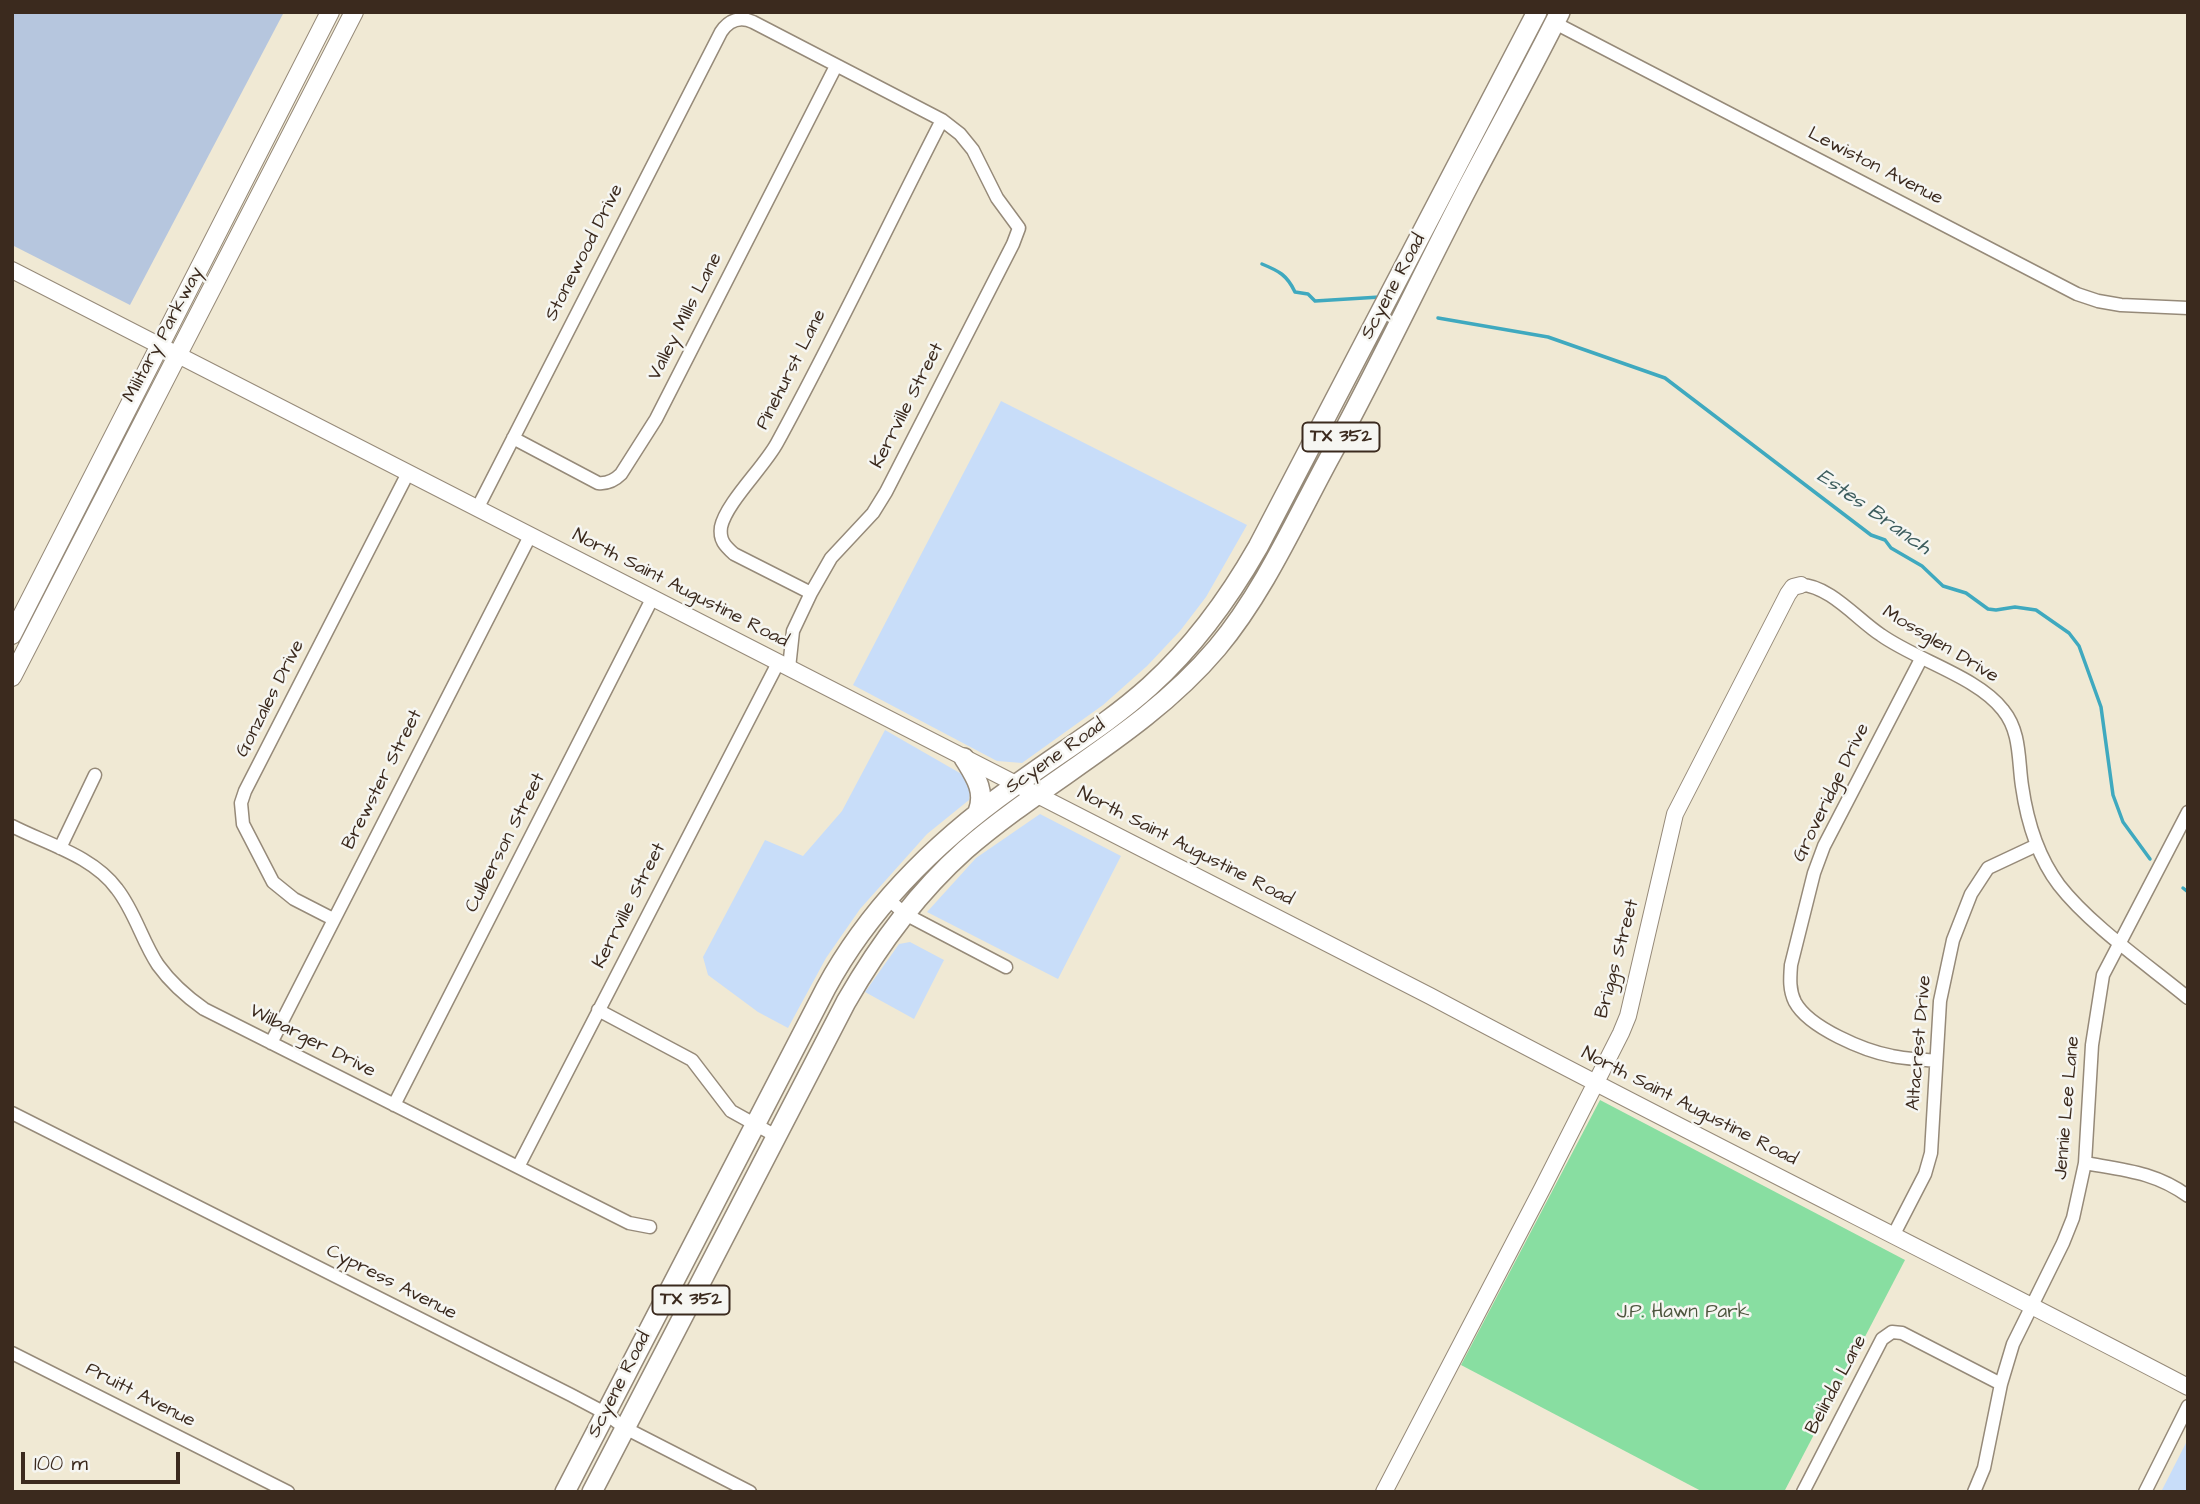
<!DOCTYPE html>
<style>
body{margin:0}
#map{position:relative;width:2200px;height:1504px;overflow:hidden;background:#f0e9d4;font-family:"Architects Daughter",sans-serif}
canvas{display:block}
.frame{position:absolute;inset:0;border:14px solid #3b2a1e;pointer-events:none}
.scale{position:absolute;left:21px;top:1452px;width:159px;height:32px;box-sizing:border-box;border:4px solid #3b2a1e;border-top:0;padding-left:9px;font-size:21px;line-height:24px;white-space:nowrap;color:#3b2a1e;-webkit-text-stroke:5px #f6f6f2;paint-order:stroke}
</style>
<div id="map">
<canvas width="2200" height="1504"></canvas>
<div class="frame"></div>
<div class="scale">100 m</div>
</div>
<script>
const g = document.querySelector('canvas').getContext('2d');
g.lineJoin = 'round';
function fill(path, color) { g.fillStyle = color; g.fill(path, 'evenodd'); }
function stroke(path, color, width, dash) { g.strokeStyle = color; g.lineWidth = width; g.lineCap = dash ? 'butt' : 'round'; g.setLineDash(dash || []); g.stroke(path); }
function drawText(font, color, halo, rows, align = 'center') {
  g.font = font + ' "Architects Daughter",sans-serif'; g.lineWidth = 5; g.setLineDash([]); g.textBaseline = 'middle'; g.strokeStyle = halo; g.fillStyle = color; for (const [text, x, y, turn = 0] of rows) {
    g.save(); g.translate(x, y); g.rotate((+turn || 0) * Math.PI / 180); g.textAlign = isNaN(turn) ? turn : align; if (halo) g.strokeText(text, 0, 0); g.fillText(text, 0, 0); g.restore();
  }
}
fill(new Path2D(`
 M1001 401 1247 525 1206 597 1180 631 1147 666 1103 705 1022 763 997 761 853 685Z
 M885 730 972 780 969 800 927 834 860 909 826 958 788 1028 758 1012 708 975 703 957 765 840 803 856 842 811Z
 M1040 814 1121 856 1058 979 927 912 976 858Z
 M910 942 944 960 914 1019 865 992 899 944Z
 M2188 1439V1492H2161Z`), '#c8ddf9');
fill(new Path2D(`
 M12 12H284L130 305 12 245Z`), '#b6c6de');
fill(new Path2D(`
 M1600 1100 1905 1260 1784 1492H1703L1461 1365Z`), '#88dea1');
stroke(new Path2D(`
 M1262 264C1279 271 1287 275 1295 292L1308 294 1315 301 1380 297
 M1438 318 1548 337 1665 378 1871 535 1885 540 1891 548 1922 566 1943 586 1966 593 1988 609 1996 610 2015 607 2036 610 2069 633 2079 646 2101 707 2113 795 2123 822 2150 859
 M2183 888 2188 892`), '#3fa9bf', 3.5);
const minor = new Path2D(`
 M1555 23 2077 294 2098 301 2121 305 2188 308
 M513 438 598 483C608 484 615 480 621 474L656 419 836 66
 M477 509 721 32C729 20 740 16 753 22L942 120 960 134 973 150 997 198 1019 228 1013 244 886 492 873 513 831 558 811 593 793 631 789 668
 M1801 585C1829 585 1859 621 1881 635 1916 660 1978 677 2003 710 2021 732 2018 760 2022 786 2027 821 2038 857 2059 885 2090 925 2148 965 2188 998
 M811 593 734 554C725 546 719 540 721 527 726 503 764 467 777 443 835 337 887 227 942 120
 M1921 659 1824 846 1814 873 1791 965C1790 978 1789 990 1795 1002 1809 1028 1865 1051 1892 1056 1906 1059 1921 1059 1936 1061
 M12 826C47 844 93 856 117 889 135 912 142 941 158 965 171 983 187 997 204 1009L629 1223 650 1227
 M60 848 95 775
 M887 898 905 914 1006 967
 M333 919 294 899 273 882 243 824 241 803 245 791 408 473
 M598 1010 692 1060 731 1111 776 1136
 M271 1043 530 536
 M394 1105 652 599
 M12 1113 571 1395 605 1413 625 1428 750 1492
 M2085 1163C2124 1170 2155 1172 2188 1196
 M518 1167 778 663
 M1894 1234 1925 1174 1931 1153 1940 1001 1953 940 1971 894 1988 868 2037 845
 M12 1353 288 1492
 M1803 1492 1882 1339 1892 1332 1902 1333 2001 1384
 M1974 1492 1984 1468 2001 1384 2013 1344 2063 1243 2073 1218 2085 1163 2092 1045 2103 975 2188 812
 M2145 1492 2188 1406`);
const tertiary = new Path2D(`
 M12 270 1430 996C1681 1130 1936 1255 2188 1387
 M1384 1492 1542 1189 1621 1033 1628 1016 1675 814 1788 594 1793 587 1801 585`);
const secondary = new Path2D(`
 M12 635 330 12
 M12 677 354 12`);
const primary = new Path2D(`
 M964 758C975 776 986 791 978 812
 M565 1492 826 988C871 905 937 841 1013 787 1059 753 1108 724 1150 686 1194 646 1229 598 1258 547L1537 12
 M592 1492 846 1002C878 946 917 893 965 850 1047 779 1146 732 1217 648 1264 592 1296 519 1331 455 1380 365 1423 273 1470 183 1500 126 1531 70 1560 12`);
stroke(minor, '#968a79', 15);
stroke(tertiary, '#968a79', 18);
stroke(secondary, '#968a79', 20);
stroke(primary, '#968a79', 22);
stroke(minor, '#fff', 12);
stroke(tertiary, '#fff', 16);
stroke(secondary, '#fff', 18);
stroke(primary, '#fff', 19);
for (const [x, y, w] of [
 [1341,437,77],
 [691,1300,77]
]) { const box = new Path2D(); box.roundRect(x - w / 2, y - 14.5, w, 29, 5); g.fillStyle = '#f6f6f2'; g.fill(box); stroke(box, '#3b2a1e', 2); }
drawText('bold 18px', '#3b2a1e', null, [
 ["TX 352",1341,437],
 ["TX 352",691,1300]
]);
drawText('19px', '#3b2a1e', '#f6f6f2', [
 ["Lewiston Avenue",1875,167,27],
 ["Stonewood Drive",585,253,-63],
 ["Scyene Road",1394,287,-62],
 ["Valley Mills Lane",686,317,-63],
 ["Military Parkway",164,335,-62],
 ["Pinehurst Lane",792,370,-63],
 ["Kerrville Street",908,406,-63],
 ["North Saint Augustine Road",680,589,27],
 ["Mossglen Drive",1940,645,31],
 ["Gonzales Drive",271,699,-63],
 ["Scyene Road",1056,757,-35],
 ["Brewster Street",383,780,-63],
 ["Groveridge Drive",1832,793,-64],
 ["Culberson Street",506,843,-63],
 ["North Saint Augustine Road",1185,847,27],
 ["Kerrville Street",630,906,-63],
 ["Briggs Street",1618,959,-75],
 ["Wilbarger Drive",312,1042,27],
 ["Altacrest Drive",1920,1043,-85],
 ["North Saint Augustine Road",1689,1107,27],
 ["Jennie Lee Lane",2068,1108,-85],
 ["Cypress Avenue",391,1283,27],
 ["Scyene Road",620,1385,-63],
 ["Belinda Lane",1837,1385,-62],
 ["Pruitt Avenue",140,1396,27]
]);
drawText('19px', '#4e573f', '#f6f6f2', [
 ["J.P. Hawn Park",1683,1313]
]);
drawText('italic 21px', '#3d5d5e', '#f6f6f2', [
 ["Estes Branch",1873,513,35]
]);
</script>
